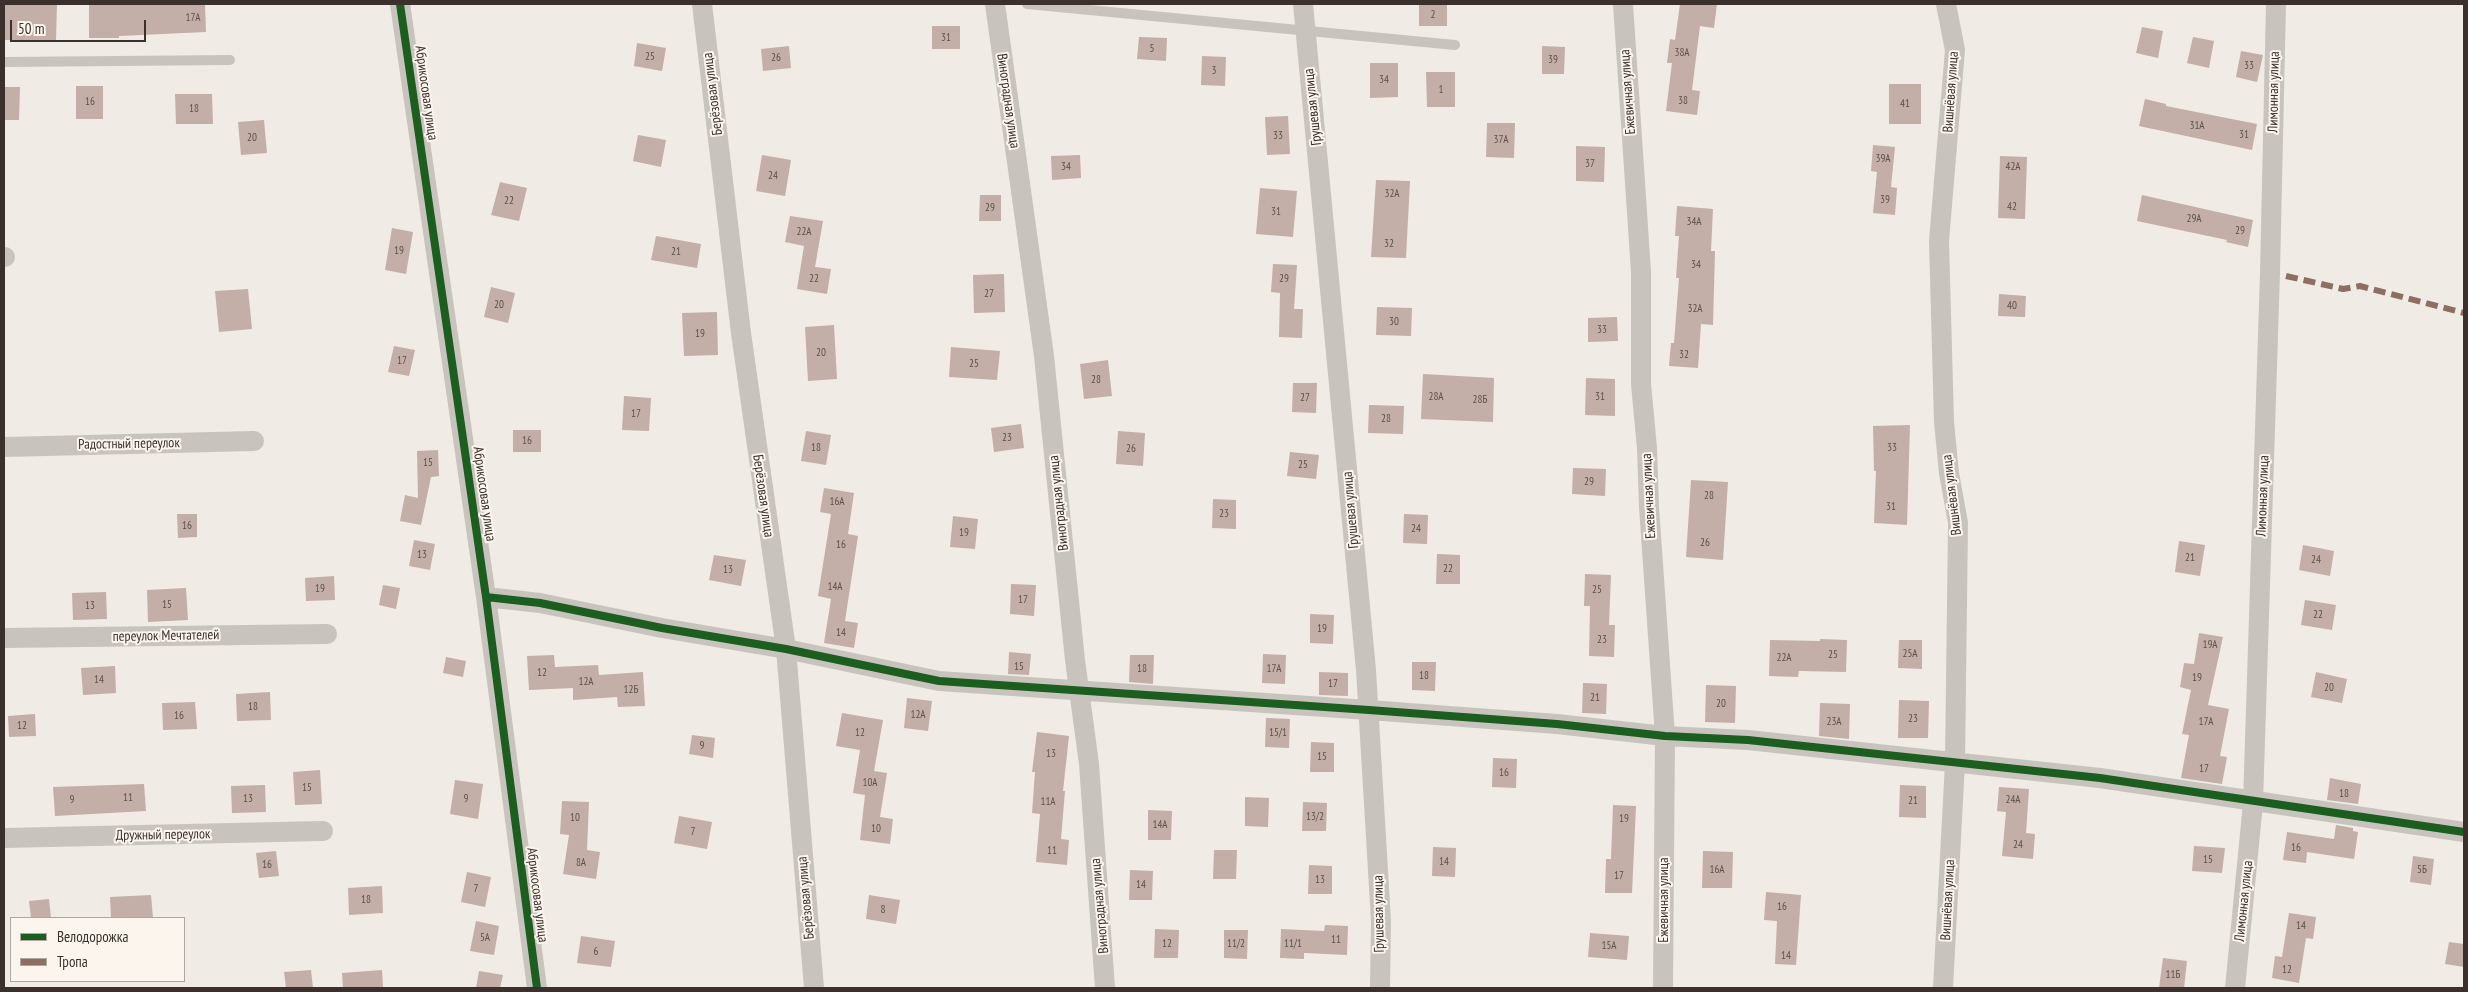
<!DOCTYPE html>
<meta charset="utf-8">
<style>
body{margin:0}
#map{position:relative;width:2468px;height:992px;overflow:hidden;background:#f0ebe5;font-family:"PT Sans Narrow",sans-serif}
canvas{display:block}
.frame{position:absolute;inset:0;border:5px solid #3b302b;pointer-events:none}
.legend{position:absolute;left:10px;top:917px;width:175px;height:65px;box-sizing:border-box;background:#fbf5ee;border:1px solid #aea6a0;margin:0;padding:6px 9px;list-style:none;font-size:15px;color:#3b302b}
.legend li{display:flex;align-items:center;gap:10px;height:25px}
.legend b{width:25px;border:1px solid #aea6a0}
.scale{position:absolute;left:10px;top:20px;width:136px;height:22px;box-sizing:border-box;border:2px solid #3b302b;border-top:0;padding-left:6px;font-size:15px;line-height:18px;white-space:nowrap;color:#3b302b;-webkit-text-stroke:4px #fbf5ee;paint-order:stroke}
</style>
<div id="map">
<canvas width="2468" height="992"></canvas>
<div class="frame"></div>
<ul class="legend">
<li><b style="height:6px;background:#1b5e20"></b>Велодорожка</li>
<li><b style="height:6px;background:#8d6e63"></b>Тропа</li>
</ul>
<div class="scale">50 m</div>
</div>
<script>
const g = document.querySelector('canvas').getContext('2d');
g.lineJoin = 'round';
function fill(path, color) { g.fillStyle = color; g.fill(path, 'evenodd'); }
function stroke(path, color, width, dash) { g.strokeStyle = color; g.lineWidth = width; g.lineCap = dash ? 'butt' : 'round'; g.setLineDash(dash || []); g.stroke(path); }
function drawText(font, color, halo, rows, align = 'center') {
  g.font = font + ' "PT Sans Narrow",sans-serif'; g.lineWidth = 4; g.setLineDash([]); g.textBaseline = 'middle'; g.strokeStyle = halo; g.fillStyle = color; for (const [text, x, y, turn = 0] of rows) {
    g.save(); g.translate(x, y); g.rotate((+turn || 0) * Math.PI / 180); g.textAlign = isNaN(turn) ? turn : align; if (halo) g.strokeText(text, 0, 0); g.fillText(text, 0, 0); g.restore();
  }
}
fill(new Path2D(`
 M4 4H57L56 40H4Z
 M89 4H205L206 32 119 36V38H89Z
 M1419 4H1447V26H1419Z
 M1680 4H1717L1714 28 1700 26 1692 90 1700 91 1697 115 1666 111 1672 63H1667L1670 39 1675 40Z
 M932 26H960V49H932Z
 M2142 27 2163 31 2158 58 2136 53Z
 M1139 37 1167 38 1166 61 1137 59Z
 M2193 37 2214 41 2209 68 2187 63Z
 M637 43 666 48 662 71 634 66Z
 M789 46 791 68 763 71 761 49Z
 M1542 46 1565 47 1564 74H1542Z
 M2241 51 2263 55 2257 82 2236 77Z
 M1202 56 1226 57 1225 86 1201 85Z
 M1370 63H1398V97L1370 98Z
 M1426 72H1455V107H1427Z
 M1889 84H1921V124H1889Z
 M76 86H103V119H76Z
 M4 87H20L19 120H4Z
 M175 94H212L213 124H176Z
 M2145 99 2166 104V106L2257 124 2252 150 2139 126Z
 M1288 116 1290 154 1267 155 1265 117Z
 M264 120 267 153 241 155 238 122Z
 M1487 123H1515L1514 158 1486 157Z
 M638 135 666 140 661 167 633 161Z
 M1873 145 1895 147 1891 187 1897 188 1895 215 1873 213 1877 172 1871 171Z
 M1576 146 1605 147 1604 182 1576 181Z
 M762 155 791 160 785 196 756 191Z
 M1080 155 1081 178 1052 180 1051 156Z
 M2000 156 2027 157 2025 219 1998 218Z
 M1376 180 1410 181 1406 258 1371 257Z
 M500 182 527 188 519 221 491 215Z
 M1260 188 1297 191 1293 237 1256 234Z
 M980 195H1001V221H979Z
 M2142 195 2253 220 2248 247 2226 242 2227 240 2137 221Z
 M1677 206 1713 209 1711 251H1715L1713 325 1701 324 1698 368 1669 366 1671 343H1674L1679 278H1676L1679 236H1675Z
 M790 216 823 221 815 267 831 269 827 294 797 289 804 246 785 242Z
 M392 228 413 232 406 274 385 270Z
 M656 236 701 244 697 268 651 260Z
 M1273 264 1297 265 1294 309H1303L1302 338 1279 337 1280 293 1271 292Z
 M1004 274 1005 312 974 313 973 275Z
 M491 287 515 293 508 323 484 317Z
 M248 289 252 329 219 332 215 291Z
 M1999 294 2026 296 2025 317 1998 316Z
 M1377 307 1412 308 1411 336 1376 335Z
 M717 312 718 355 684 356 682 313Z
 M1617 317 1618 341 1588 342V318Z
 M834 325 837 379 808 381 805 327Z
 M394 346 415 350 409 376 388 372Z
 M951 347 1000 351 997 380 949 377Z
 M1108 360 1112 396 1084 399 1080 364Z
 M1423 374 1494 378 1493 422 1421 419Z
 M1586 378 1615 379V416L1585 415Z
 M1293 383H1317L1316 413 1292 412Z
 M624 396 651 398 649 431 622 430Z
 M1369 405 1404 406 1403 434 1368 433Z
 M1021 424 1024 448 994 452 991 428Z
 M1910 425 1907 525 1874 523 1876 471H1874L1873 426Z
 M513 430H541V452H513Z
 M806 431 831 435 826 465 801 461Z
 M1118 431 1145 433 1143 466 1116 464Z
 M438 450 439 476 431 477 421 525 400 521 405 495 418 498 417 451Z
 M1290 452 1319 455 1316 479 1287 476Z
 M1573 468 1606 469 1605 496 1572 494Z
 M1691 480 1728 482 1723 560 1686 557Z
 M824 488 854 493 848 534 858 536 845 621 858 623 854 648 824 643 831 599 818 596 831 514 820 512Z
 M1213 499 1236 500V529L1212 528Z
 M177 514H197V537L178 538Z
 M1404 514 1428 515 1427 544 1403 543Z
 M953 516 978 519 975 549 950 547Z
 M414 540 435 544 430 570 409 566Z
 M2179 541 2205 545 2200 576 2175 572Z
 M2303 545 2334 551 2330 576 2299 570Z
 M1437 554 1460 555V584H1436Z
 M714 555 746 560 741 586 709 580Z
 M1585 574 1611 575 1609 625H1615L1614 657 1589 656 1590 606H1584Z
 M334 576 335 600 306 601 305 578Z
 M1011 584 1036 585 1034 616 1010 614Z
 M383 585 400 588 396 609 379 605Z
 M186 588 188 620 148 622 147 590Z
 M106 592 107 619 73 620 72 593Z
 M2305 600 2336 605 2332 630 2301 625Z
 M1310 614 1334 615 1333 644 1310 643Z
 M2199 633 2223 637 2208 705 2229 709 2220 756 2227 757 2222 784 2181 778 2189 735 2182 734 2191 690 2180 687 2184 663 2194 664Z
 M1820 639 1847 640 1846 672 1799 671 1798 677 1769 676 1770 640 1820 641Z
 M1899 640H1922V669L1898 668Z
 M1009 652 1031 654 1029 675 1008 674Z
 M1263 654 1286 655 1285 684 1262 683Z
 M554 655 555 667 598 665 599 675 643 672 645 706 618 707 617 697 573 700V688L529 690 527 656Z
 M1130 655H1154L1153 684 1129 682Z
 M446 657 466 661 463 677 443 673Z
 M1412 662H1436L1435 691 1412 690Z
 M115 666 116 693 83 695 81 668Z
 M1319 672 1348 673V696L1319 695Z
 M2316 672 2347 679 2342 703 2311 697Z
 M1583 683 1607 684 1606 714 1582 713Z
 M1706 685 1736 686 1735 723 1705 722Z
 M270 692 271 720 237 721 236 694Z
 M907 698 932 701 928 731 904 728Z
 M1899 700 1929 701 1928 738H1898Z
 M195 702 197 729 163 730 162 703Z
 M1820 703 1850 704 1849 739 1819 736Z
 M842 713 883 720 874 771 887 773 880 817 893 819 890 844 860 840 865 795 853 793 860 750 836 746Z
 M35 714 36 736 9 737 8 716Z
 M1266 718 1290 719 1289 748 1265 747Z
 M1037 732 1069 736 1063 791H1065L1061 839 1069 840 1067 865 1036 862 1040 814 1032 813 1035 772H1032Z
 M692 735 715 738 713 758 689 754Z
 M1311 742 1334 743V772H1310Z
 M1493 758 1517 759 1516 788 1492 787Z
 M320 770 322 804 295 805 293 772Z
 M2330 778 2361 784 2358 804 2327 800Z
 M455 780 483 784 478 819 450 814Z
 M144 784 146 811 55 816 53 787Z
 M265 785 266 812 232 813 231 786Z
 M1900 785 1926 786V818L1899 817Z
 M1999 787 2029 789 2026 833 2035 834 2033 859 2002 856 2006 812 1997 811Z
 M1245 797 1269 798 1268 827 1245 826Z
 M562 801 589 802 587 850 600 852 596 879 563 874 569 835 560 834Z
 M1303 802 1327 803 1326 831H1302Z
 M1613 805 1636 806 1632 893H1605L1606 859H1611Z
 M1148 810 1172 811 1171 840H1148Z
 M679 816 712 822 707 849 674 843Z
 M2336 825 2353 828V831L2358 832 2354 859 2307 852 2306 863 2283 860 2287 832 2334 839Z
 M2194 846 2225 848 2222 873 2192 871Z
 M1433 847 1456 848 1455 877 1432 876Z
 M1214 850H1237L1236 879H1213Z
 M276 851 279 876 259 878 256 853Z
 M1703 851 1733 852 1732 888H1702Z
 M2413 856 2434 859 2431 885 2410 882Z
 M1309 865 1332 866V894H1308Z
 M1130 870 1153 871 1152 900H1129Z
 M467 872 491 877 485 907 461 902Z
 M382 886 383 913 349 915 348 888Z
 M1766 892 1801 895 1796 965 1775 964 1777 921 1764 920Z
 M151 895 153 918H111L110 897Z
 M869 895 900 900 896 924 866 919Z
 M49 899 51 918H31L29 901Z
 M2289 913 2316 917 2313 939 2306 938 2299 983 2272 978 2275 956 2282 957Z
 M476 921 499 926 494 955 470 951Z
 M1325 925 1348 926 1347 955 1304 953V959L1280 958 1281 929 1324 931Z
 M1155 929 1179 930 1178 958H1154Z
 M1224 930H1248L1247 959 1224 958Z
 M1590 933 1629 936 1627 960 1588 957Z
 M581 936 615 941 611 967 577 963Z
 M2449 942 2464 944V967L2445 964Z
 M2163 958 2187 961 2184 988H2159Z
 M311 970 313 988H286L284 972Z
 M382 970 383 988H343L342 973Z
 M479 971 503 975 500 988H476Z`), '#c3afa7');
stroke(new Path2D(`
 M1027 4 1455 45
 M4 62 230 60`), '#c9c3be', 10);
stroke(new Path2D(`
 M400 4 486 597 537 988
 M702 4 741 333 786 649 814 988
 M995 4 1044 356 1075 660 1089 764 1105 988
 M1303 4 1366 670 1381 921 1380 988
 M1623 4 1641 272V384L1647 448 1649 507 1665 736 1663 988
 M4 257H5
 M4 447 254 441
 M486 597 540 603 662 628 786 649 939 681 1369 710 1557 724 1665 736 1748 740 2100 778 2464 832
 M4 638 327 634
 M4 838 323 831
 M1943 988 1955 763 1958 523 1949 473 1944 422 1939 241 1955 50 1946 4
 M2235 988 2253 803 2270 273 2276 4`), '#c9c3be', 20);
stroke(new Path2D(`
 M2286 276 2343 289 2360 286 2464 313`), '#8d6e63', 6, [12, 6]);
stroke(new Path2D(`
 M400 4 486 597 537 988
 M486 597 540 603 662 628 786 649 939 681 1369 710 1557 724 1665 736 1748 740 2100 778 2464 832`), '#1b5e20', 8);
drawText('11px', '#5d504a', null, [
 ["2",1433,15],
 ["17А",193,18],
 ["31",946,38],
 ["5",1152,49],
 ["38А",1682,53],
 ["25",650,57],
 ["26",776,58],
 ["39",1553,60],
 ["33",2249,66],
 ["3",1214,71],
 ["34",1384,80],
 ["1",1441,90],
 ["38",1683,101],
 ["16",90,102],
 ["41",1905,104],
 ["18",194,109],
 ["31А",2197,126],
 ["31",2244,135],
 ["33",1278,136],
 ["20",252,138],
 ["37А",1501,140],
 ["39А",1883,159],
 ["37",1590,164],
 ["34",1066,167],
 ["42А",2013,167],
 ["24",773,176],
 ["32А",1392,194],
 ["39",1885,200],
 ["22",509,201],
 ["42",2012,207],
 ["29",990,208],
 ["31",1276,212],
 ["29А",2194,219],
 ["34А",1694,222],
 ["29",2240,231],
 ["22А",804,232],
 ["32",1389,244],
 ["19",399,251],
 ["21",676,252],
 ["34",1696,265],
 ["22",814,279],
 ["29",1284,279],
 ["27",989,294],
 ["20",499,305],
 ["40",2012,306],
 ["32А",1695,309],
 ["30",1394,322],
 ["33",1602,330],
 ["19",700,334],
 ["20",821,353],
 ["32",1684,355],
 ["17",402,361],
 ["25",974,364],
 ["28",1096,380],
 ["28А",1436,397],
 ["31",1600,397],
 ["27",1305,398],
 ["28Б",1480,400],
 ["17",636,414],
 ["28",1386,419],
 ["23",1007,438],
 ["16",527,441],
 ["18",816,448],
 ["33",1892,448],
 ["26",1131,449],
 ["15",428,463],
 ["25",1303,465],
 ["29",1589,482],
 ["28",1709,496],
 ["16А",837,502],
 ["31",1891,507],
 ["23",1224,514],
 ["16",187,526],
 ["24",1416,529],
 ["19",964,533],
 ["26",1705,543],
 ["16",841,545],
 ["13",422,555],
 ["21",2190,558],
 ["24",2316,560],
 ["22",1448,569],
 ["13",728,570],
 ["14А",835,587],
 ["19",320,589],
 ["25",1597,590],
 ["17",1023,600],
 ["15",167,605],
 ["13",90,606],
 ["22",2318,615],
 ["19",1322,629],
 ["14",841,633],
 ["23",1602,640],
 ["19А",2210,645],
 ["25А",1910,654],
 ["25",1833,655],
 ["22А",1784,658],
 ["15",1019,667],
 ["18",1142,669],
 ["17А",1274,669],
 ["12",542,673],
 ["18",1424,676],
 ["19",2197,678],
 ["14",99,680],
 ["12А",586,682],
 ["17",1333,684],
 ["20",2329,688],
 ["12Б",631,690],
 ["21",1595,698],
 ["20",1721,704],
 ["18",253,707],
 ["12А",918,715],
 ["16",179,716],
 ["23",1913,719],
 ["23А",1834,722],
 ["17А",2206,722],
 ["12",22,726],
 ["12",860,733],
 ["15/1",1278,733],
 ["9",702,746],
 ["13",1051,754],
 ["15",1322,757],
 ["17",2204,769],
 ["16",1504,773],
 ["10А",870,783],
 ["15",307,788],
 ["18",2344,794],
 ["11",128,798],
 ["13",248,799],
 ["9",466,799],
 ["9",72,800],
 ["24А",2013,800],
 ["21",1913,801],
 ["11А",1048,802],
 ["13/2",1315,817],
 ["10",575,818],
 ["19",1624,819],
 ["14А",1160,825],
 ["10",876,829],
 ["7",693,832],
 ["24",2018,845],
 ["16",2296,848],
 ["11",1052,851],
 ["15",2208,860],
 ["14",1444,862],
 ["8А",581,863],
 ["16",267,865],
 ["16А",1717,870],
 ["5Б",2422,870],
 ["17",1619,876],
 ["13",1320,880],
 ["14",1141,885],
 ["7",476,889],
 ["18",366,900],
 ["16",1782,907],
 ["8",883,910],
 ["14",2301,926],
 ["5А",485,938],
 ["11",1336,940],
 ["12",1167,944],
 ["11/2",1236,944],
 ["11/1",1293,944],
 ["15А",1609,946],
 ["6",596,952],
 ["14",1786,956],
 ["12",2287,970],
 ["11Б",2173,975]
]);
drawText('14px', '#3b302b', '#fbf5ee', [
 ["Ежевичная улица",1628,92,-94],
 ["Вишнёвая улица",1951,92,-86],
 ["Лимонная улица",2274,92,-89],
 ["Абрикосовая улица",426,93,82],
 ["Берёзовая улица",713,94,-97],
 ["Виноградная улица",1008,101,82],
 ["Грушевая улица",1313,107,-96],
 ["Радостный переулок",129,444,-1],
 ["Абрикосовая улица",484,494,82],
 ["Вишнёвая улица",1952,495,-97],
 ["Берёзовая улица",763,496,82],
 ["Ежевичная улица",1649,496,-93],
 ["Лимонная улица",2263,496,-88],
 ["Виноградная улица",1059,503,-96],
 ["Грушевая улица",1351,510,-95],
 ["переулок Мечтателей",166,636,-1],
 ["Дружный переулок",163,835,-1],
 ["Абрикосовая улица",537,895,83],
 ["Берёзовая улица",806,898,-95],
 ["Ежевичная улица",1664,900,-90],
 ["Вишнёвая улица",1948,900,-87],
 ["Лимонная улица",2244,901,-84],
 ["Виноградная улица",1100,906,-95],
 ["Грушевая улица",1379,914,-91]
]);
</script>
